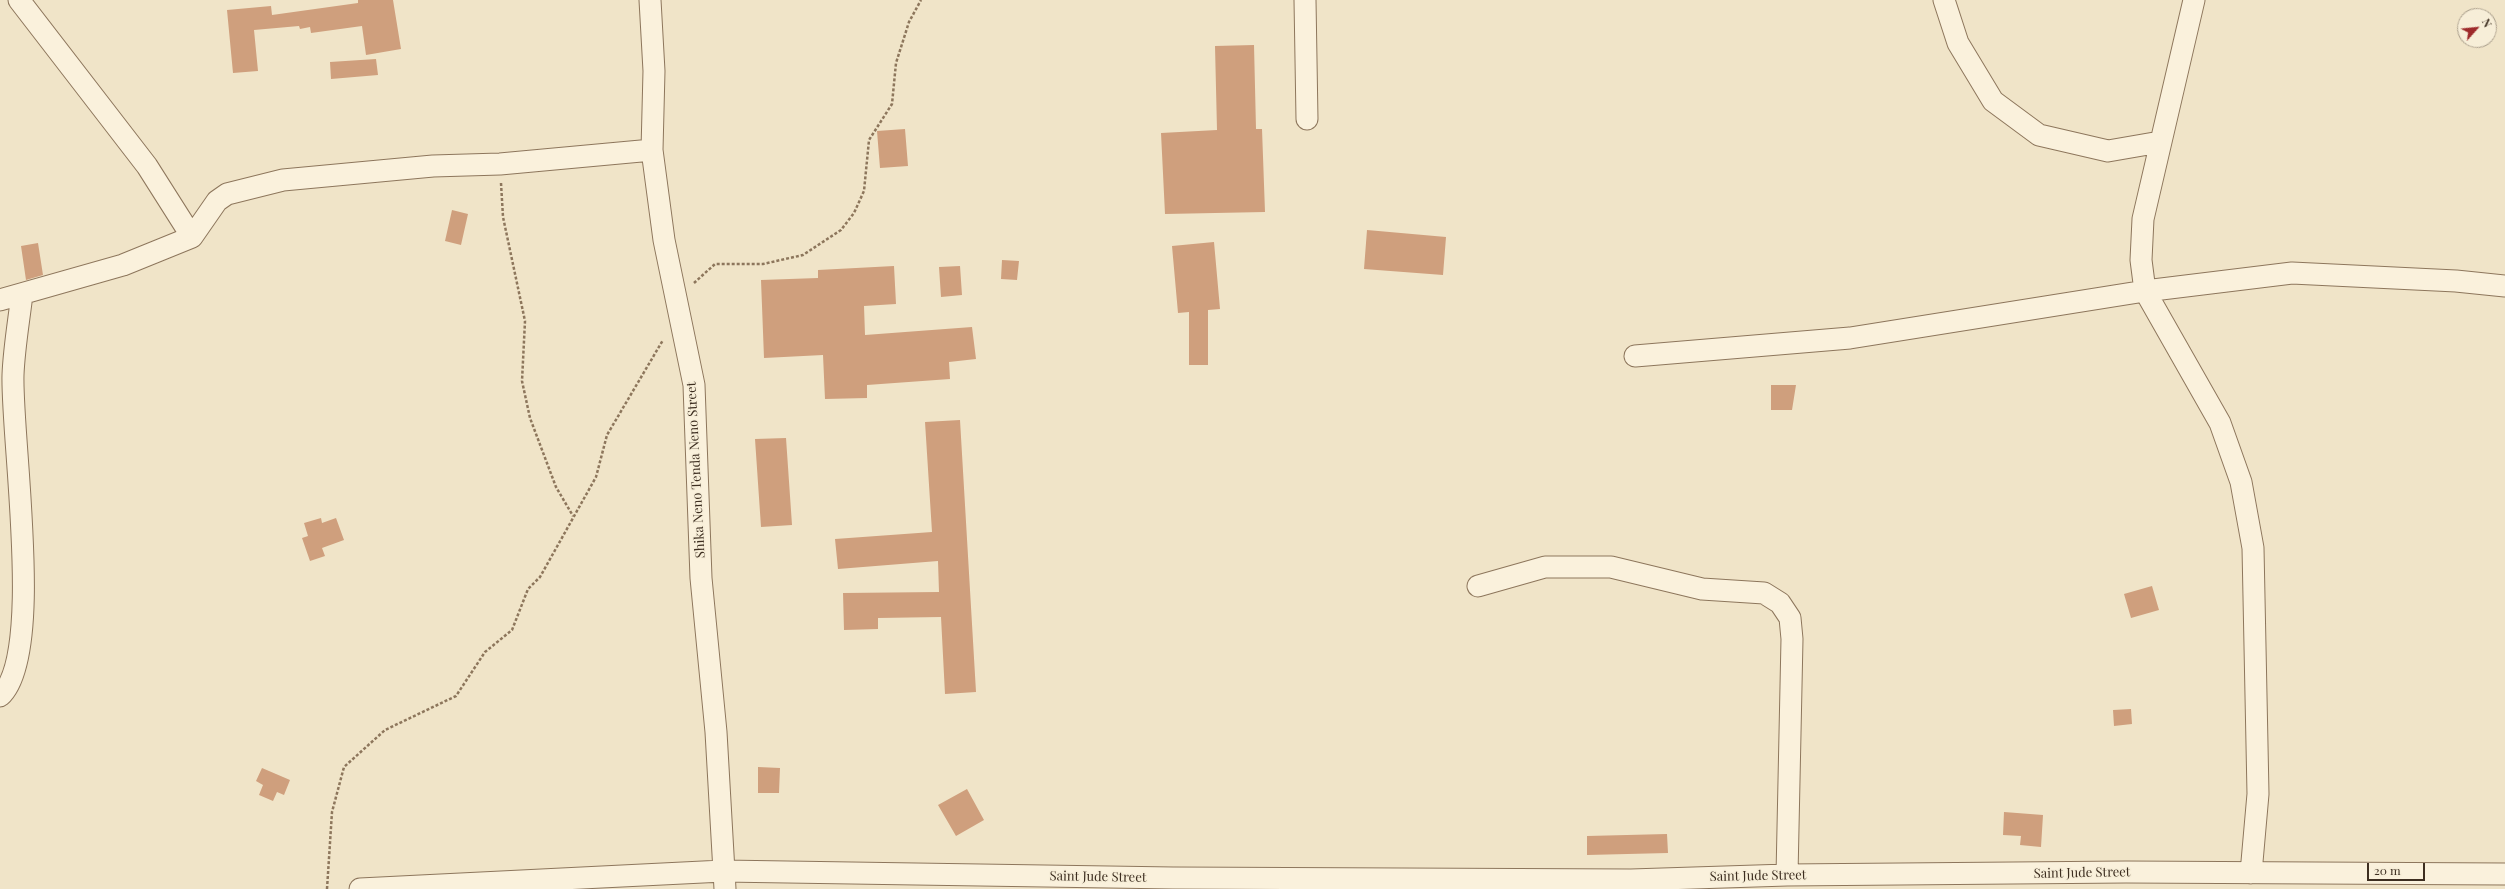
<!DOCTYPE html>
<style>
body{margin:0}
#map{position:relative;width:2505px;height:889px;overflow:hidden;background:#f0e4c8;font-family:"Playfair Display",serif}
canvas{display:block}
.north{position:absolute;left:2457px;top:8px;width:40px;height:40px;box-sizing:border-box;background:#f7eed8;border:1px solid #ada18e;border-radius:50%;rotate:63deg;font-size:11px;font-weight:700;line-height:16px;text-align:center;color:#3d2e20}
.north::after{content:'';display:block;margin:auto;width:14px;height:18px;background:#9e2a2b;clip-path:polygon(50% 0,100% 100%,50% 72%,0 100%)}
.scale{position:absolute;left:2367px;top:863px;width:58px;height:18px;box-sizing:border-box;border:2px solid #3d2e20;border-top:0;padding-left:5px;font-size:12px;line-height:14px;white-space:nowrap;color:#3d2e20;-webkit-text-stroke:3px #f7eed8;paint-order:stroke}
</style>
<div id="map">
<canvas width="2505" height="889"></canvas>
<div class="north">N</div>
<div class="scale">20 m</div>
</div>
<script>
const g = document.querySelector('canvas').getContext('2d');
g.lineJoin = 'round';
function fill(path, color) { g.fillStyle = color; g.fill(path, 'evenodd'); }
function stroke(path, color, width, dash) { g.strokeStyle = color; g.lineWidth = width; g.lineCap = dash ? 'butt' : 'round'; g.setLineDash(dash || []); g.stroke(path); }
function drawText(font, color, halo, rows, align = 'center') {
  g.font = font + ' "Playfair Display",serif'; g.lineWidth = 3; g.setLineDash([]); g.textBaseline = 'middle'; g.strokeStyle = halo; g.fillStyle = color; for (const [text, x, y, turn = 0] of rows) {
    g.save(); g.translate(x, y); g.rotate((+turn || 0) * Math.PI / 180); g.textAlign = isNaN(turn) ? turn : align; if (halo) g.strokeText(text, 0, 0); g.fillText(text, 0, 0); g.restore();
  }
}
fill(new Path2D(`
 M358 0H393L401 49 366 55 362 26 311 33 310 27 300 29 299 26 254 30 258 71 233 73 227 10 271 6 272 15 358 3Z
 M1254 45 1256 129H1262L1265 212 1165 214 1161 133 1217 130 1215 46Z
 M376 59 378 75 331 79 330 62Z
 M905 129 908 166 880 168 877 131Z
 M452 210 468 214 461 245 445 241Z
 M1367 230 1446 237 1443 275 1364 269Z
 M1214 242 1220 309 1208 310V365H1189V312L1178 313 1172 246Z
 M38 243 43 275 26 280 21 246Z
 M1002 260 1019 261 1017 280 1001 279Z
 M894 266 896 304 864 306 865 335 972 327 976 359 949 362 950 379 867 385V398L825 399 823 355 764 358 761 280 818 278V270Z
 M960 266 962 295 941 297 939 267Z
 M1771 385H1796L1792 410H1771Z
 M960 420 976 692 945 694 941 617 878 618V629L844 630 843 593 939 592 938 561 838 569 835 539 932 532 925 422Z
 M786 438 792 525 761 527 755 439Z
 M321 518 322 523 336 518 344 540 322 548 325 556 310 561 302 538 308 536 304 523Z
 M2152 586 2159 610 2131 618 2124 594Z
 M2131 709 2132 724 2114 726 2113 710Z
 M758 767 780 768 779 793H758Z
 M262 768 290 780 284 795 277 792 273 801 259 795 263 785 256 781Z
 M967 789 984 820 956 836 938 805Z
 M2004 812 2043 815 2041 847 2020 845 2021 836 2003 835Z
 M1667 834 1668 853 1587 855V836Z`), '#cf9f7d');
const minor = new Path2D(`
 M19 0 147 166 192 237
 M650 0 654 71 652 150 664 240 694 385 701 578 716 732 725 889
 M1305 0 1307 119
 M1944 0 1958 43 1993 101 2039 135 2108 151 2160 142
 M2194 0 2143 219 2141 260 2145 291 2220 423 2241 482 2253 548 2258 794 2251 873
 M0 300 123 265 192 237 217 201 227 194 283 180 433 166 500 164 652 150
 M1635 356 1850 338 2145 291 2292 273 2456 281 2505 286
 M1478 586 1545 567H1611L1702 589 1764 593 1780 603 1790 618 1792 639 1787 875
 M0 696C45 656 11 439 13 375 14 348 19 320 22 294
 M360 889 723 871 1173 878 1631 880 1787 875 2126 872 2505 874`);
stroke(minor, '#8d765c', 23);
stroke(new Path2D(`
 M501 183 503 217 525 321 522 381 530 418 556 487 573 516
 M694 283 715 264H763L803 255 841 230 854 213 864 191 869 140 892 104 896 63 909 22 921 0
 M327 889 332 812 344 767 385 730 456 696 485 652 512 630 528 589 540 577 596 477 607 435 663 340`), '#8d765c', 2.5, [3, 2]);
stroke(minor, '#faf1dc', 21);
drawText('13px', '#3d2e20', '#f7eed8', [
 ["Shika Neno Tenda Neno Street",696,470,-93],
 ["Saint Jude Street",2082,873,-1],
 ["Saint Jude Street",1758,876,-1],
 ["Saint Jude Street",1098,877,1]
]);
</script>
